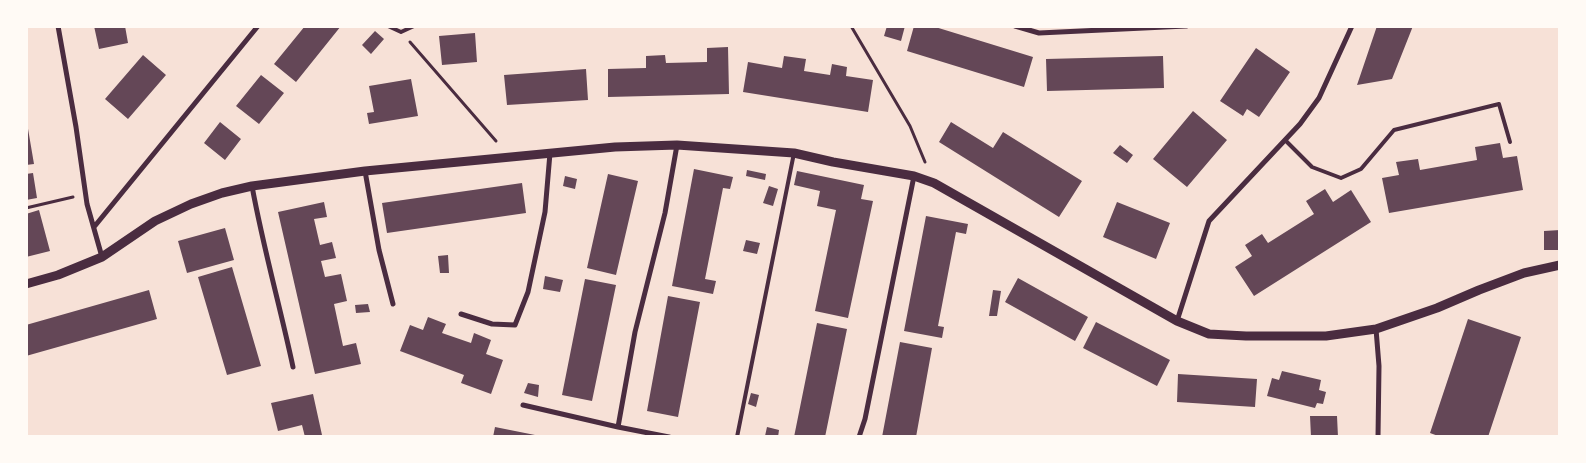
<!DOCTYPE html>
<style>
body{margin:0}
#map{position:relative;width:1586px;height:463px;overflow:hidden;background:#f7e1d7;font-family:"Roboto Condensed",sans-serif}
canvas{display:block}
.frame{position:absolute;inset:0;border:28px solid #fffaf5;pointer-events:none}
</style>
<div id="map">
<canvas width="1586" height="463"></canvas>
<div class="frame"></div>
</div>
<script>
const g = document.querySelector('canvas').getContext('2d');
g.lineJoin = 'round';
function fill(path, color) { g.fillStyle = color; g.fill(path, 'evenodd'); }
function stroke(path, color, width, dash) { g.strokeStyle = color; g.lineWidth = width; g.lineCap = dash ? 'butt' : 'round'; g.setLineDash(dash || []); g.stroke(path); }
fill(new Path2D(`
 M94 26H125L128 43 99 49Z
 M305 26H341L296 82 274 64Z
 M887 26H905L901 41 884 36Z
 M914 26H932L1033 57 1024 87 907 51Z
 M1377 26H1413L1392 79 1357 85Z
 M375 31 384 39 371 54 362 45Z
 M475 33 477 62 442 65 439 36Z
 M728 47 729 94 608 97V69L646 68V56L665 55 666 63 707 62V48Z
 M1256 48 1290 72 1259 117 1247 109 1243 116 1220 101Z
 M143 55 166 75 128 119 105 99Z
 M784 56 806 59 804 71 830 75 832 64 847 67 846 76 873 80 868 112 743 92 748 62 782 68Z
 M1163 56 1164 88 1047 91 1046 59Z
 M586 69 588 100 507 105 504 75Z
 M261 75 284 93 259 124 236 106Z
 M411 79 418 116 369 124 367 113 374 112 369 86Z
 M1193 111 1227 140 1187 187 1153 159Z
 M26 117 34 164 26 165Z
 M220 122 241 139 225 160 204 143Z
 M951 122 993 148 1003 132 1082 181 1059 217 939 142Z
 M1500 143 1503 158 1517 156 1523 190 1389 213 1382 178 1399 175 1396 162 1418 159 1420 170 1477 160 1475 147Z
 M1120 145 1133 155 1127 163 1113 153Z
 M694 169 733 177 730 189 723 188 705 279 716 281 713 294 672 286Z
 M747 170 766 174 765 180 746 176Z
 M797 171 864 185 861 199 873 201 848 318 815 311 836 210 817 206 820 191 794 185Z
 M33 173 37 198 26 200V174Z
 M608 174 638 181 616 275 587 268Z
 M565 176 577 179 575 189 563 186Z
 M522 183 526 213 387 233 382 203Z
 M769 186 778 189 773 206 763 203Z
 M1325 189 1333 202 1351 190 1371 222 1254 296 1235 267 1252 256 1245 245 1262 234 1268 243 1314 214 1306 201Z
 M324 202 327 217 314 219 320 245 332 242 336 258 321 261 325 277 341 274 347 301 334 304 343 346 356 343 361 364 315 374 278 212Z
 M1117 202 1170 223 1156 259 1103 237Z
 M39 210 50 251 26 257V214Z
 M926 216 968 224 966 234 956 232 938 326 944 327 942 338 904 331Z
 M225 228 234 260 187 273 178 241Z
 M1560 230V250H1544V231Z
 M746 240 760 243 757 254 743 251Z
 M448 255 449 273H440L438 256Z
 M232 267 261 366 227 375 198 277Z
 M545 276 563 280 560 292 543 289Z
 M1018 278 1088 317 1075 341 1005 302Z
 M585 279 616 285 592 401 562 395Z
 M149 290 157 319 26 356V325Z
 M993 290 1001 291 997 316H989Z
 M668 296 700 302 678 417 647 411Z
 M368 304 370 312 356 313 355 305Z
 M428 317 446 324 442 333 471 343 474 333 491 340 486 354 503 360 491 394 461 383 464 375 400 351 410 325 423 330Z
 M1468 319 1521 337 1488 437H1441L1430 433Z
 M1096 322 1170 360 1157 386 1083 348Z
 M817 323 847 329 825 437H794Z
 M900 342 932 348 916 437H882Z
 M1282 371 1321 380 1319 390 1326 392 1323 404 1317 403 1315 408 1267 396 1272 378 1279 380Z
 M1178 374 1257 379 1255 407 1177 402Z
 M528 383 539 385 538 397 524 393Z
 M751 393 759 395 756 407 748 404Z
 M313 394 322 435 305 437 302 425 278 431 271 403Z
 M1310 416H1337L1338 437H1311Z
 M495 427 540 436V437H493Z
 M767 427 779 430 778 437 765 436Z`), '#644757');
stroke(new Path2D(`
 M851 26 910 126 925 162
 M410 42 496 141
 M26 208 73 197`), '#4a2c40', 3);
stroke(new Path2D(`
 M388 26 401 32 414 26
 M1285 140 1312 167 1341 178 1361 169 1394 130 1499 104 1510 142
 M737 437 794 153`), '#4a2c40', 4);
stroke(new Path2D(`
 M58 26 76 127 87 204 102 257
 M1015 26 1039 33 1186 26
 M365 171 379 250 393 304
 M252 186C263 247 280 306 293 367
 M94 227 258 26
 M461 314 492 324 515 325 528 292 545 212 550 153
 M1177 321 1209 221 1300 124 1319 98 1352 26
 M1376 329 1379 366 1378 437
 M523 405 618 427
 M669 437 618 427 635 332 665 213 677 145
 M859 437 865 419 914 176`), '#4a2c40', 5);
stroke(new Path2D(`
 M26 284 58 275 102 257 155 221 191 204 222 193 252 186 365 171 615 147 677 145 794 153 833 162 914 176 934 183 1177 321 1209 334 1246 336H1326L1376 329 1437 308 1479 290 1524 273 1560 265`), '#4a2c40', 9);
</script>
